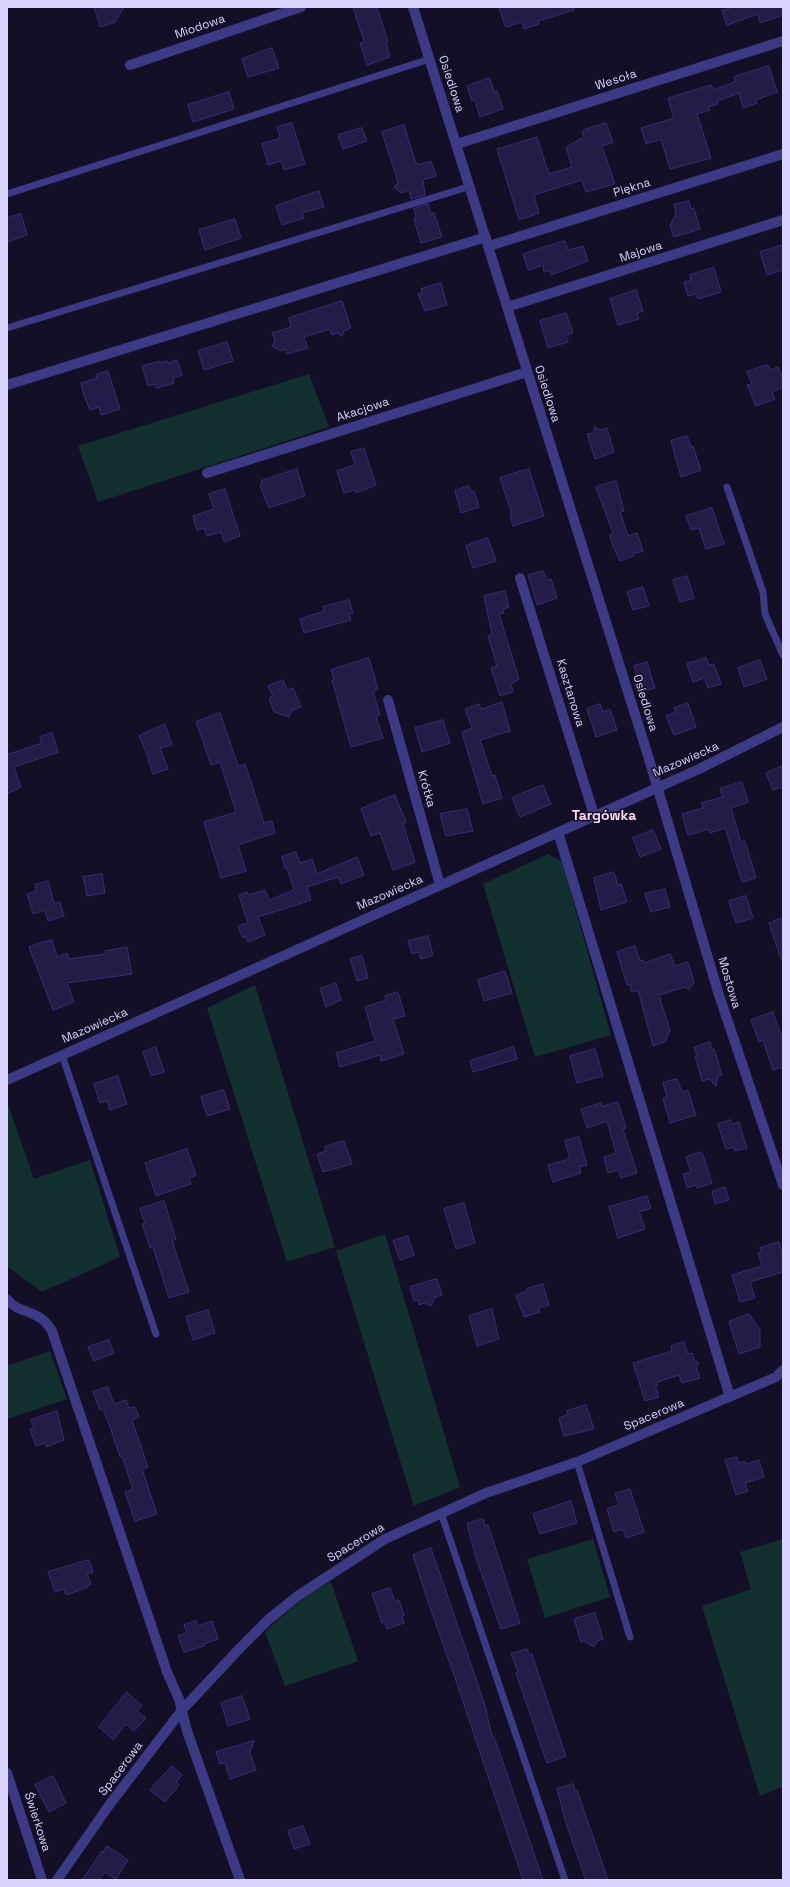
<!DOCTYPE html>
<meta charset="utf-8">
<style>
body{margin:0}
#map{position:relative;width:790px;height:1887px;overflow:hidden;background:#130f26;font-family:"Space Grotesk",sans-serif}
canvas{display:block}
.frame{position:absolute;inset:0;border:8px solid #d9d4ff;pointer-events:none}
</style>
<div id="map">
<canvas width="790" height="1887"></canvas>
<div class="frame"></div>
</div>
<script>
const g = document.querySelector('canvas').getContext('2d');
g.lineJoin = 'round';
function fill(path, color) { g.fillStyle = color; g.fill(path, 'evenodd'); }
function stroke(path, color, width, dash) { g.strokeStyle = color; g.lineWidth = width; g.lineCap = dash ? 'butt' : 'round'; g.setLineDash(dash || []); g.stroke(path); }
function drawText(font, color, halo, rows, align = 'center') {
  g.font = font + ' "Space Grotesk",sans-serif'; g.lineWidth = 3; g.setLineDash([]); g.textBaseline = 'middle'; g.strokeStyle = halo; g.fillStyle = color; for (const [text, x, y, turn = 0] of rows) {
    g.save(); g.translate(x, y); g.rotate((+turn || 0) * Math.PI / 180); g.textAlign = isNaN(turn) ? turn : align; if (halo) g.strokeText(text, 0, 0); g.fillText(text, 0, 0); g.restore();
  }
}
fill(new Path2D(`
 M309 374 329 427 98 502 78 446Z
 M548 854 562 862 611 1035 535 1057 483 884Z
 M255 985 335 1247 287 1262 207 1008Z
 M7 1101 34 1179 90 1160 120 1257 42 1292 7 1266Z
 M385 1234 460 1487 414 1506 336 1251Z
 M50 1351 67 1399 7 1419V1366Z
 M593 1539 610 1597 545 1618 527 1559Z
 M783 1539V1787L760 1796 702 1606 751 1589 740 1552Z
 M331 1582 358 1661 285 1686 265 1632C285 1613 305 1595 331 1582Z`), '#12302f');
const building = new Path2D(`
 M94 7H124L115 22 101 27Z
 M353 7H377L388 42 386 43 390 57 367 65 360 43 364 42Z
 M499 7H574V10L538 21 539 24 524 29 522 22 506 27Z
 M734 7H783V15L760 23 758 14 727 25 722 11Z
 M272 48 279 68 248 77 242 59Z
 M769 66 777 92 756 100 757 103 743 108 739 93 717 101 718 104 708 107 710 110 697 114 711 158 670 169 661 139 646 144 641 128 674 118 668 98 711 85 713 90 735 82 734 77Z
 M490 78 494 92 497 91 503 109 480 117 475 100 472 101 467 86Z
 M229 92 234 109 193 122 188 105Z
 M292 123 305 164 284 170 281 161 268 165 262 144 280 138 277 127Z
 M606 123 613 142 602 146 615 184 586 192 582 180 534 195 539 213 519 220 497 149 537 137 549 174 572 167 566 147 584 137 582 131Z
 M404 125 416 164 418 163V165L431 161 436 176 423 180 425 195 411 199 409 190 402 193 394 188 398 182 382 132Z
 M362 128 367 141 343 149 338 135Z
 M319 191 324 207 302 213 304 218 282 225 276 206Z
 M689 201 691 209 694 208 700 229 674 237 670 226 676 213 674 205Z
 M428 204 431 214 434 213 442 237 421 243 414 219 416 218 414 209Z
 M21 214 27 235 7 242V218Z
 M235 219 241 238 205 250 199 230Z
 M565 241 568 250 583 246 588 261 551 275 550 270 544 272 543 265 528 270 523 254Z
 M783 245V270L767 275 760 252Z
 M714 268 721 292 698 299 696 294 688 296 684 282 691 280 690 275Z
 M441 283 447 305 425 311 418 294 422 293 421 289Z
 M636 290 643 311 637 313 639 319 618 325 610 299Z
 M342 301 351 328 344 331 342 336 337 333 332 335 330 329 304 337 308 348 287 354 285 349 281 351 272 346 275 341 272 333 291 327 289 318Z
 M566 313 573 333 566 335 568 342 548 348 540 321Z
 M227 342 233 361 204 370 198 351Z
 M177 360 182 375 173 378 174 383 157 388 154 384 148 386 142 366 160 361V363L167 361 168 363Z
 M768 365 770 370 778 367 783 379V387L772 392 775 399 756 406 747 385 752 384 747 372Z
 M108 371 120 409 101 415 99 407 90 410 84 396 81 383 97 378 96 375Z
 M595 427 601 430 607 428 614 452 595 459 587 434 593 433Z
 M687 436 691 447 693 446 701 470 681 477 671 441Z
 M364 448 376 485 356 493 355 490 344 493 337 471 355 465 351 452Z
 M297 469 305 496 269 508 260 486 262 485 261 481Z
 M529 469 544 516 513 526 510 515 512 514 500 478Z
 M616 481 624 511 620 512 628 536 637 533 643 551 633 554 634 556 620 561 613 546 610 535 613 533 596 487Z
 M469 486 471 492 474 491 479 507 461 513 455 491Z
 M225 489 240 536 224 542 221 532 207 536 204 528 197 530 193 516 214 509 209 494Z
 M712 508 724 544 706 549 699 528 691 530 686 516Z
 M488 538 496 561 473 568 466 546Z
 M543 571 547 580 551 579 557 598 537 605 528 575Z
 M687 576 694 598 680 602 673 580Z
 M643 587 649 606 633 610 627 592Z
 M505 591 509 607 503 609 504 613 499 614 519 679 511 684 513 692 500 696 491 668 497 666 488 636 492 634 484 596Z
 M349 600 353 613 349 614 351 620 304 633 300 619 324 611 323 607Z
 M369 658 378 689 373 691 380 715 376 716 383 738 351 747 332 680H334L331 670Z
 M706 658 709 665 714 664 721 684 708 688 704 678 693 682 687 664Z
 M760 660 767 679 744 687 738 668Z
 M647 662 655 688 641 692 634 666Z
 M283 680 287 690 293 688 301 707 291 711 289 717 274 712 269 698 273 696 268 686Z
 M502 702 510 731 480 740 492 776 495 775 502 798 483 804 462 732 472 728 465 709 479 704 481 709Z
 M688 703 696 727 674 735 666 716 676 712 674 708Z
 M600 704 603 712 610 709 617 730 596 737 587 709Z
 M220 713 238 766 245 764 264 823 272 821 275 833 238 845 246 871 221 878 204 822 236 812 220 762 211 765 196 722Z
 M443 720 450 743 422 752 415 728Z
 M165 724 172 745 160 748 168 769 153 774 148 759 149 758 139 736Z
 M52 733 58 752 14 767 21 787 7 794V753L9 754 42 743 40 737Z
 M783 766V787L773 790 766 773Z
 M742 782 748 802 731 808 741 842 745 841 756 878 742 882 725 828 710 833 709 829 688 835 682 814 703 808 701 803 723 797 720 789Z
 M543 785 551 804 520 817 512 798Z
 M395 795 406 822 403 824 415 862 393 870 380 833 371 836 361 809Z
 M467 809 473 831 446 836 440 814Z
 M653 830 661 849 640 857 633 838Z
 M296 852 300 863 312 859 317 874 357 857 364 875 341 884 338 877 307 887 311 900 258 917 265 935 248 942 245 936 243 938 238 926 248 923 239 895 247 892 248 895 265 890 269 900 294 890 287 868H285L282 857Z
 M614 872 618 885 621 884 627 902 601 910 594 878Z
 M102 874 105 893 87 896 83 877Z
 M48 881 54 903 60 902 64 916 48 921 45 910 33 914 27 894 36 891 35 885Z
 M665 889 670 907 651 912 645 894Z
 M746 896 753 918 736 923 729 901Z
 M783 918V959H781L769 923Z
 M428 936 433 955 421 959 419 952 412 954 408 941Z
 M52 940 57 957 67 953 69 959 106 954 105 951 127 947 132 974 67 983 74 1002 53 1010 29 947Z
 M635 946 640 961 643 960 644 963 670 954 675 966 688 962 694 982 689 990 685 987 659 995 670 1031 665 1042 653 1046 638 990 632 992 630 984 627 985 617 952Z
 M362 956 368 978 357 981 350 959Z
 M505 971 512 993 484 1001 478 980Z
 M336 983 341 1000 326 1007 320 989Z
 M398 992 405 1016 393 1019 404 1054 381 1061 380 1055 340 1067 336 1053 375 1041 365 1007 386 1000 385 996Z
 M773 1012 783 1041V1067L773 1070 763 1040 759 1042 751 1020Z
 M710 1042 712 1050 714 1049 722 1075 718 1076 716 1086 709 1079 702 1081 695 1056 697 1055 694 1048Z
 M156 1047 164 1072 151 1076 143 1052Z
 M514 1047 517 1059 473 1072 470 1061Z
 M595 1049 603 1076 577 1083 570 1056Z
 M118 1076 127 1104 110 1110 107 1101 100 1103 94 1084Z
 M677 1079 682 1092 688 1090 696 1115 670 1123 663 1098 667 1097 663 1083Z
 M224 1090 230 1109 207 1116 201 1097Z
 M618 1102 626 1128 623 1129 637 1173 621 1178 618 1170 608 1173 604 1157 616 1153 607 1121 587 1128 581 1109 601 1103 602 1106Z
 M731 1120 732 1124 739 1122 747 1148 735 1151 734 1147 726 1149 718 1124Z
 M579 1137 587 1165 579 1167 581 1173 553 1182 548 1165 570 1159 565 1141Z
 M344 1141 352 1164 323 1172 317 1154 326 1151 325 1147Z
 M187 1149 196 1175 189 1178 191 1184 156 1196 145 1163Z
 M702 1152 712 1183 697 1188 696 1185 687 1188 683 1174 691 1172 686 1157Z
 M725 1187 729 1200 715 1204 712 1192Z
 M647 1196 651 1208 639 1212 645 1229 618 1238 609 1207Z
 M164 1201 176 1239 172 1241 189 1292 169 1298 153 1247 150 1248 142 1224 145 1223 140 1209Z
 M464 1203 475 1243 456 1249 444 1209Z
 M408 1236 414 1255 400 1260 393 1241Z
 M779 1242 783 1255V1272L750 1282 755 1298 740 1302 732 1275 762 1266 758 1253 761 1252 760 1248Z
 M437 1279 442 1295 435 1297 431 1306 425 1303 419 1305 418 1300 414 1301 410 1287Z
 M543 1284 549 1305 538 1308 540 1312 524 1317 516 1295 527 1291V1289Z
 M492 1309 499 1339 477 1346 469 1316Z
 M208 1310 215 1333 193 1340 186 1317Z
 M749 1314 760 1330V1347L739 1354 729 1322Z
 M109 1340 114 1353 94 1361 88 1347Z
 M684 1342 688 1354 692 1353 694 1360 699 1363 696 1367 700 1378 682 1383 679 1375 657 1382 658 1386H655L659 1397 645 1401 633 1363 672 1351 671 1346Z
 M108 1387 114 1404 126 1400 129 1408 135 1407 139 1417 132 1420 148 1467 142 1469 157 1514 135 1521 125 1492 133 1489 122 1456 120 1457 110 1427 103 1409 100 1410 93 1392Z
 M586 1405 594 1429 564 1436 559 1418 568 1414 567 1411Z
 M57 1411 64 1440 46 1447 45 1443 36 1446 30 1429 34 1428 31 1420Z
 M737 1457 739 1463 745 1461 746 1464 759 1460 764 1477 745 1483 748 1491 736 1495 725 1460Z
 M630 1489 644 1532 626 1538 623 1529 614 1532 607 1509 619 1505 615 1494Z
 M571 1501 577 1523 540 1534 533 1514Z
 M483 1519 485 1526 488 1525 520 1623 501 1629 476 1558 467 1524Z
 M431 1548 484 1702 492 1736 493 1735 498 1748 543 1880H523L454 1675 425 1593 413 1555Z
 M89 1560 93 1572 87 1574 91 1584 88 1585V1587L66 1595 64 1589 55 1592 48 1572Z
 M390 1588 395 1602 399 1600 404 1615 402 1616 404 1623 387 1629 384 1622 382 1623 372 1594Z
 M595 1613 603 1639 597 1641 594 1647 584 1641 581 1642 574 1619Z
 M196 1621 198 1626 212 1621 218 1639 204 1644V1646L184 1652 178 1636 187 1633 184 1625Z
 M527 1649 529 1655 532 1654 566 1756 547 1763 516 1673 518 1672 511 1654Z
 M127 1692 142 1706 137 1711 146 1718 134 1731 126 1724 113 1740 99 1727Z
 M242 1696 250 1719 228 1726 221 1703Z
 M254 1741 250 1752 256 1770 230 1779 225 1763 220 1764 216 1752Z
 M172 1766 182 1775 176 1782 179 1785 165 1802 150 1790Z
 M53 1776 66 1803 49 1812 35 1785Z
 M573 1784 575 1791 577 1790 608 1880H586L584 1875 567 1826 557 1789Z
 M303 1826 310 1844 294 1849 288 1831Z
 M107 1846 128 1860 116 1879 105 1872 99 1880H82L102 1851 103 1852Z`);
fill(building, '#241b47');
stroke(building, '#3b2d73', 1);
stroke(new Path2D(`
 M7 194 430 59
 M7 328 471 186
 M727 487 763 592 765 614 783 655
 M62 1055 156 1334
 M577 1462 630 1637
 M441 1513 565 1880`), '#3d3a85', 7);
stroke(new Path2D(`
 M413 7 649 759 719 995 783 1185
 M130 65 301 7
 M457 144 783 41
 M489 246 783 154
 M507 307 783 220
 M7 385 486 237
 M207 473 527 372
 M520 578 594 815
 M388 700 440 885
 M558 832 730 1397
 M7 1299C19 1315 39 1308 52 1331L167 1672 179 1699 187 1731 240 1880
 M7 1773 42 1880
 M57 1880 110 1804 182 1710 241 1647 269 1619 299 1595 385 1539 486 1493 577 1462 776 1377 783 1370`), '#3d3a85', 10);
stroke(new Path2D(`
 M7 1080 699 769 783 727`), '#3d3a85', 10);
drawText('12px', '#d9d4ff', '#130f26', [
 ["Miodowa",200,27,-19],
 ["Wesoła",616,80,-18],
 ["Osiedlowa",451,84,72],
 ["Piękna",632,188,-17],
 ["Majowa",641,252,-18],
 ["Osiedlowa",547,394,72],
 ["Akacjowa",363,410,-18],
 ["Kasztanowa",570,693,73],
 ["Osiedlowa",645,703,73],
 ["Mazowiecka",686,760,-24],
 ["Krótka",426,789,74],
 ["Mazowiecka",390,893,-24],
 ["Mostowa",729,983,73],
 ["Mazowiecka",95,1026,-24],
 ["Spacerowa",654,1415,-23],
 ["Spacerowa",356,1543,-31],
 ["Spacerowa",121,1769,-53],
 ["Świerkowa",37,1822,72]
]);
drawText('bold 14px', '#ffd6f0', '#130f26', [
 ["Targówka",604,816]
]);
</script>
